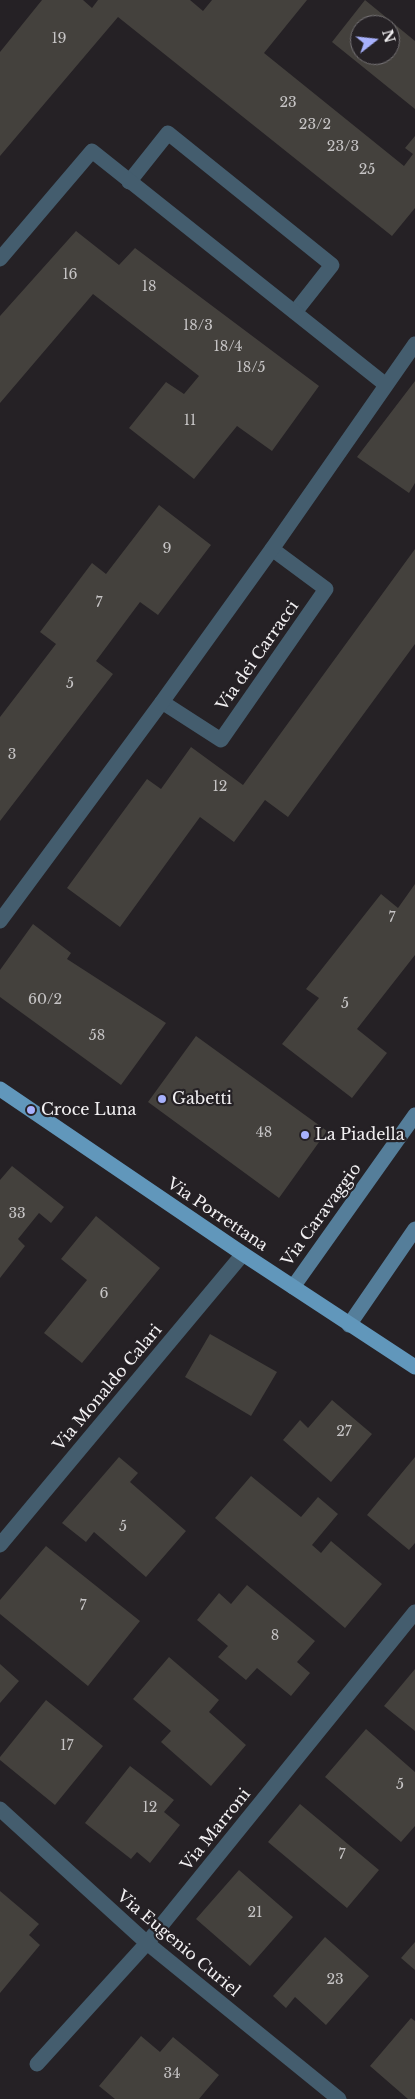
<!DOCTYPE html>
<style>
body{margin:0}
#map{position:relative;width:415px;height:2099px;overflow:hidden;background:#252125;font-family:"Libre Baskerville",serif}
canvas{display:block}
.north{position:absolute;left:350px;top:15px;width:50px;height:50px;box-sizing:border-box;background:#252125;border:1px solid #777477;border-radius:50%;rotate:74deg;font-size:14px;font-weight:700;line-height:20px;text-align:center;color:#f2f0f2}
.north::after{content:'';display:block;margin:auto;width:18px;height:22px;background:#a7b1fc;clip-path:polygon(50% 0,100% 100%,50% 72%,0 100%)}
</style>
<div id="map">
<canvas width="415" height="2099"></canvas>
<div class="north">N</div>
</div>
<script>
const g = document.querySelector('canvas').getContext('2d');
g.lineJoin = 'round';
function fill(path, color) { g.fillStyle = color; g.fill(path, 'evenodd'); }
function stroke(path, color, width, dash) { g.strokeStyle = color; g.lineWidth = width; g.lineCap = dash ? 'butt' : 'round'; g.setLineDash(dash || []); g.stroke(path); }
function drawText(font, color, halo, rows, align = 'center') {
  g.font = font + ' "Libre Baskerville",serif'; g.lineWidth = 4.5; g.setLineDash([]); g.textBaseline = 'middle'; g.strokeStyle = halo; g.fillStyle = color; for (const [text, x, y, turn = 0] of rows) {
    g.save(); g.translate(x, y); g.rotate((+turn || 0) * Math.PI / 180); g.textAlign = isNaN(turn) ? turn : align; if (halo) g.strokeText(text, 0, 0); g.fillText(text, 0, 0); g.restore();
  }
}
fill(new Path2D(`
 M42 0H83L92 8 98 0H190L203 11 212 0H307L264 53 404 166 413 154 405 148 415 136V208L392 236 118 17 0 156V52Z
 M365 0 415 41V109L332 42ZM360 25H390V55H360Z
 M76 231 119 265 135 248 319 386 272 451 237 426 194 479 129 428 166 382 184 394 199 376 93 294 0 403V316Z
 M415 381V483L409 493 357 457Z
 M159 505 211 545 158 615 140 602 96 661 113 674 0 821V717L56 644 40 632 92 563 106 574Z
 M415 549V644L288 817 265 800 234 842 200 817 120 927 67 888 147 779 161 789 191 747 243 785Z
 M415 884V955L357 1029 387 1053 352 1098 282 1044 319 998 306 989 381 894 398 908Z
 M33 924 71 953 67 959 166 1023 121 1085 0 997V970Z
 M196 1036 327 1131 279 1198 148 1102Z
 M12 1166 64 1207 51 1223 39 1213 18 1239 25 1246 0 1278V1180Z
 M96 1216 160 1268 82 1363 44 1333 87 1280 61 1259Z
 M210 1334 277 1372 251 1416 185 1377Z
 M332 1400 372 1434 331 1482 283 1440 300 1420 308 1428Z
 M119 1457 138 1473 130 1482 186 1531 146 1577 94 1532 86 1542 62 1523Z
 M415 1457V1543L409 1550 367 1515Z
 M251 1476 301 1517 318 1497 338 1514 312 1545 321 1553 331 1541 382 1584 345 1628 215 1518Z
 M46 1546 140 1621 88 1686 0 1614V1600Z
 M247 1585 315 1641 297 1662 310 1673 291 1696 257 1668 246 1680 218 1657 228 1646 197 1620 219 1593 231 1604Z
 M169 1657 219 1700 209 1712 246 1745 211 1786 161 1742 171 1731 133 1699Z
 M0 1664 19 1681 0 1703Z
 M415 1669V1731L384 1706Z
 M46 1700 103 1746 55 1805 0 1760V1757Z
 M366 1729 415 1772V1826L401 1842 325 1777Z
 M130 1766 174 1800 164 1812 180 1825 150 1863 137 1852 131 1859 85 1823Z
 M300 1804 379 1870 347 1908 268 1842Z
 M239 1870 293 1917 250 1966 196 1919Z
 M0 1891 39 1924 29 1935 40 1945 0 1993Z
 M325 1937 369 1976 326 2025 295 1997 286 2008 273 1996Z
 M415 1942V1970L401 1958Z
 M411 2018 415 2021V2099H408L370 2066Z
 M141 2036 160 2052 173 2037 219 2075 199 2099H115L99 2086Z`), '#44413d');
stroke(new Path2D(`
 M129 182 168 133 332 265 295 312
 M162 702 221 740 326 589 272 549`), '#445d6e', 15);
stroke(new Path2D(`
 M0 259 92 151 386 385
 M0 921 162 702 272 549 415 344
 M0 1545 243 1254
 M0 1809 147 1943 339 2099
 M37 2064 147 1943 415 1612`), '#445d6e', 15);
stroke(new Path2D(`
 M293 1287 415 1115
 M349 1325 415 1229`), '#557e9a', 15);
stroke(new Path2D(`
 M0 1089 243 1254 415 1367`), '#6197bb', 15);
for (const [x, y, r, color] of [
 [162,1099,5,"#a7b1fc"],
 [31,1110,5,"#a7b1fc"],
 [305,1135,5,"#a7b1fc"]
]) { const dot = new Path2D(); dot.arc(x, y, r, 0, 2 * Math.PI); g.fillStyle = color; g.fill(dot); stroke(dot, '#252125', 2); }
drawText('14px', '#c6c4c5', null, [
 ["19",59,39],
 ["23",288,103],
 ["23/2",315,125],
 ["23/3",343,147],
 ["25",367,170],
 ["16",70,275],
 ["18",149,287],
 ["18/3",198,326],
 ["18/4",228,347],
 ["18/5",251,368],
 ["11",190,421],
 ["9",167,549],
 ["7",99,603],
 ["5",70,684],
 ["3",12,755],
 ["12",220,787],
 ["7",392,918],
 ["60/2",45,1000],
 ["5",345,1004],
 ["58",97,1036],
 ["48",264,1133],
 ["33",17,1214],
 ["6",104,1294],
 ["27",344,1432],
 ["5",123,1527],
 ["7",83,1606],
 ["8",275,1636],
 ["17",67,1746],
 ["5",400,1785],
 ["12",150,1808],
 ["7",342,1855],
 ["21",255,1913],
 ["23",335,1980],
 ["34",172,2074]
]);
drawText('16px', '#f2f0f2', '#252125', [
 ["Via dei Carracci",258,656,-55],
 ["Via Porrettana",217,1215,34],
 ["Via Caravaggio",322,1215,-54],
 ["Via Monaldo Calari",108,1388,-50],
 ["Via Marroni",216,1830,-51],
 ["Via Eugenio Curiel",178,1944,40]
]);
drawText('16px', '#f2f0f2', '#252125', [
 ["Gabetti",172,1099],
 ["Croce Luna",41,1110],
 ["La Piadella",315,1135]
], 'left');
</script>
